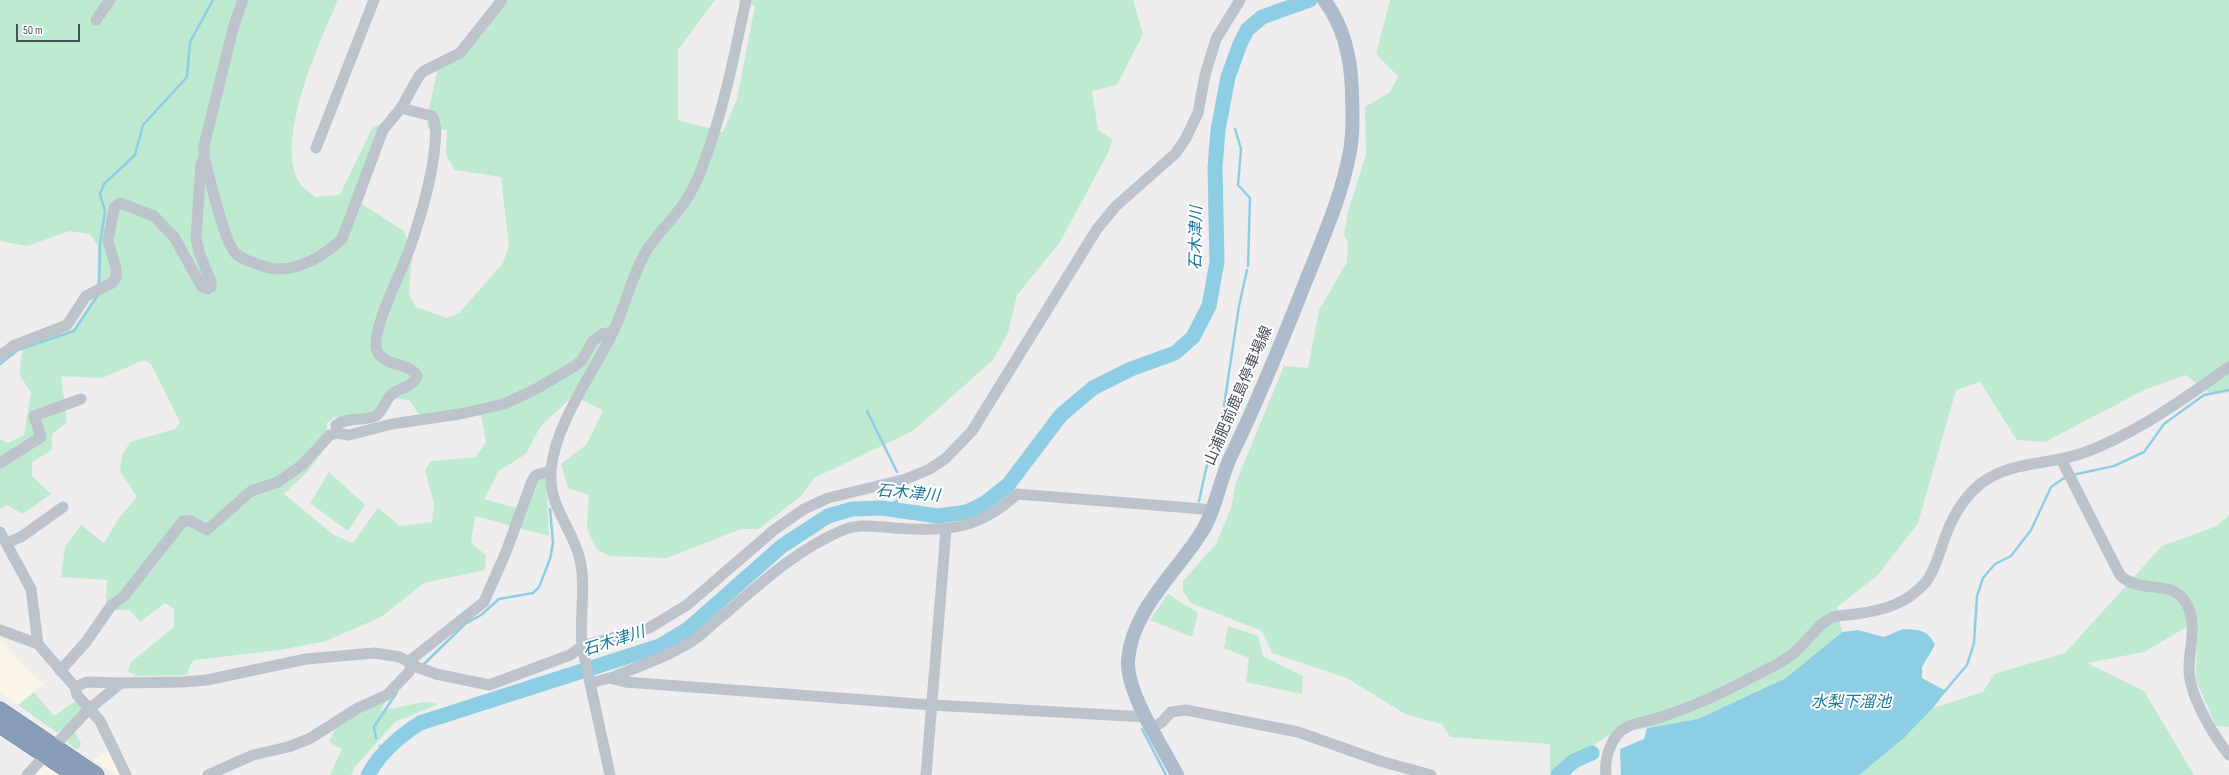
<!DOCTYPE html>
<meta charset="utf-8">
<style>
body{margin:0}
#map{position:relative;width:2229px;height:775px;overflow:hidden;background:#efeded;font-family:"Sofia Sans Condensed",sans-serif}
canvas{display:block}
.scale{position:absolute;left:16px;top:24px;width:64px;height:18px;box-sizing:border-box;border:2px solid #474f58;border-top:0;padding-left:5px;font-size:12px;line-height:14px;white-space:nowrap;color:#474f58;-webkit-text-stroke:3px #fff;paint-order:stroke}
</style>
<div id="map">
<canvas width="2229" height="775"></canvas>
<div class="scale">50 m</div>
</div>
<script>
const g = document.querySelector('canvas').getContext('2d');
g.lineJoin = 'round';
function fill(path, color) { g.fillStyle = color; g.fill(path, 'evenodd'); }
function stroke(path, color, width, dash) { g.strokeStyle = color; g.lineWidth = width; g.lineCap = dash ? 'butt' : 'round'; g.setLineDash(dash || []); g.stroke(path); }
function drawText(font, color, halo, rows, align = 'center') {
  g.font = font + ' "Sofia Sans Condensed","Noto Sans JP",sans-serif'; g.lineWidth = 4; g.setLineDash([]); g.textBaseline = 'middle'; g.strokeStyle = halo; g.fillStyle = color; for (const [text, x, y, turn = 0] of rows) {
    g.save(); g.translate(x, y); g.rotate((+turn || 0) * Math.PI / 180); g.textAlign = isNaN(turn) ? turn : align; if (halo) g.strokeText(text, 0, 0); g.fillText(text, 0, 0); g.restore();
  }
}
fill(new Path2D(`
 M0 633 1 639 14 656 43 684 18 705 0 693Z
 M111 749 123 775H115L94 760Z
 M43 762 64 775H32Z`), '#faf5e6');
fill(new Path2D(`
 M0 0H338C320 41 272 144 301 185 305 189 311 193 315 197L340 195 372 128 379 125 388 128 362 204 404 231 412 253 409 294 416 307 447 318 459 313 503 263 509 245 501 177 455 170 446 155 447 130 428 129 427 117 438 68 458 61 509 0H715L678 50V120L723 132 737 99 755 6 737 0H1133L1143 34 1117 85 1092 91 1098 130 1112 139 1109 151 1060 242 1017 295 1008 333 993 360 913 431 814 478 802 495 759 529H741L667 558 610 556 597 550 587 529 589 495 568 488 561 464 587 444 603 410 573 396 540 427 526 454 499 471 484 499 524 510 535 479 546 478 549 536 475 516 471 543 486 555 485 570 424 583 381 617 326 641 280 650 195 660 191 663 187 675 136 676 128 672 131 662 174 627V609L165 603 140 622 130 610H115L106 602 107 580 61 577 65 547 81 525 104 543 119 518 137 497 120 471 122 456 130 442 175 429 180 422 151 364 144 360 102 378 61 376 67 422 52 434V450L32 462V476L51 494 23 514 7 505 0 509V439L8 443 24 435 31 392 20 376C21 365 20 357 24 347L73 329 97 292 98 246 90 234 69 231 27 246 0 241ZM393 398 409 400 425 423 481 415 486 442 476 457 431 461 425 470 434 504 432 522 400 526 378 508 353 543 334 535 284 494 310 469 330 441 326 424 334 417 380 416Z
 M1390 0H2229V392L2212 395 2186 375 2144 390 2045 442 2017 440 1980 382 1956 390 1918 523 1878 575 1837 607 1842 632 1786 678 1698 719 1611 734 1550 773V744L1450 737 1442 724 1405 714 1347 678 1272 653 1262 631 1191 603 1183 591V581L1216 544 1231 508 1236 482 1284 366 1308 368 1319 310 1347 262 1348 243 1344 235 1348 211 1366 155 1365 107 1390 92 1398 76 1376 54Z
 M329 472 365 505 348 531 310 503Z
 M2229 515V727L2216 726 2196 680 2197 621 2144 652 2087 663 2144 691 2194 775H1859L1904 738 1933 708 1983 692 1994 674 2065 653 2162 546 2217 526Z
 M1168 594 1198 613 1192 637 1150 620Z
 M1228 626 1258 636 1263 656 1303 676 1302 694 1246 682 1249 658 1224 648Z
 M34 692 54 716 77 700 91 714 74 731 81 743 78 750 69 744 62 730 56 732 18 705Z
 M390 695 380 711 424 702 439 704 395 722 355 767 351 775H330L342 749 329 742 338 724Z`), '#beead1');
fill(new Path2D(`
 M1903 629C1918 630 1928 629 1935 645L1922 667V678L1946 691 1933 708 1904 738 1859 775H1621L1620 749 1644 739 1647 728 1698 719 1786 678 1842 632 1858 630 1884 637Z`), '#8ecee4');
stroke(new Path2D(`
 M1235 129 1241 149 1238 185 1250 198 1248 266
 M99 286 100 245 105 211 100 194 104 184 135 155 143 125 187 77 190 42 213 0
 M0 364 18 350 74 331 98 295
 M867 411 897 472
 M1222 419 1239 306 1247 270
 M2072 475 2114 466 2144 452 2164 424 2204 395 2229 390
 M1199 501 1206 469 1220 425
 M882 508 897 501 900 492
 M422 666 465 624 481 615 499 599 533 593 539 587 550 559 553 543 550 509
 M1944 692 1967 665 1974 643 1977 596 1983 578 1995 564 2011 556 2031 530 2051 487 2067 476
 M1142 729 1166 775
 M376 738 374 727 397 692
 M380 746 385 751`), '#8ecee4', 2.5);
stroke(new Path2D(`
 M368 775C380 753 398 737 420 723L660 646 688 629 782 546 828 516 852 509 882 508 938 516 967 512 985 503 1008 485 1061 415 1093 388 1131 369 1175 353 1193 337 1209 306 1217 262 1215 167 1218 130 1228 77 1240 44 1247 30 1262 17 1310 0
 M1558 775 1574 761 1592 753`), '#8ecee4', 15);
const highway = new Path2D(`
 M0 710 96 775
 M0 725 75 775`);
stroke(highway, '#7388a4', 17);
stroke(new Path2D(`
 M243 0 234 25 204 146V157C210 178 223 239 235 253 241 259 249 261 257 264 263 266 271 269 277 269 301 270 326 254 342 239L383 130 401 108 419 76 424 71 460 53 502 0
 M96 20 110 0
 M316 148 374 0
 M0 356 13 346 67 325 86 296 112 283 116 278V268L108 241 114 208 120 203 154 216 174 237 202 287 207 289 211 287V282L199 252 196 238 201 164 204 158
 M337 433 336 425C348 417 360 421 373 417 382 414 384 403 390 396 398 387 413 388 417 376 410 362 384 367 377 351 369 332 405 266 411 245 421 215 430 186 434 154 435 142 438 127 432 116L401 108
 M2061 459 2120 575C2140 595 2172 578 2186 603 2198 624 2189 646 2189 669 2189 695 2213 735 2229 755
 M0 463 41 437 34 416 81 399
 M0 532 31 589 38 644
 M6 543 21 537 63 507
 M0 630 38 644 75 687 77 695 100 721 126 775
 M408 662 484 602 506 552 532 481 536 475 551 471
 M60 671 86 642 111 606 124 596 183 521H191L207 530 251 491 278 482 302 465 330 435 337 433 349 435 392 424 460 414 504 404 536 389 575 366 582 360 593 341 602 334 613 332
 M610 678C638 667 667 657 692 641 704 633 714 622 725 614 762 582 798 549 843 530 859 523 877 527 894 528 945 532 979 530 1017 494L1203 509 1212 512
 M590 683 610 678 625 682 932 705 1146 717
 M75 687 87 682 121 683
 M1153 728 1162 722 1171 712 1186 710 1298 732 1380 761 1431 775
 M27 775 89 709 121 683 182 682 207 680 306 659 374 653 400 657 417 667 436 674 489 685 570 655 582 646 649 628 687 605 774 530 804 509 828 498 906 479 930 469 946 458 972 431 1097 229 1116 206 1176 153 1186 138 1198 113 1205 75 1216 39 1240 0
 M208 775 253 755 288 747 309 739 358 708 387 695 409 672 412 665
 M610 775 582 646C579 617 587 584 579 556 571 526 548 506 551 470 555 424 592 375 612 334 626 306 631 276 647 250 658 232 675 218 686 200 698 182 705 160 712 139 727 93 736 47 746 0
 M926 775 946 530
 M1606 775C1604 759 1611 735 1627 727 1637 722 1650 721 1661 717 1695 706 1727 691 1758 674 1772 667 1787 660 1798 649 1810 638 1818 624 1833 617 1840 615 1849 615 1856 614 1885 610 1906 604 1926 582 1934 572 1938 557 1942 546 1950 520 1966 490 1991 477 2020 461 2053 464 2083 453 2136 434 2183 399 2229 367`), '#bcc3cb', 11);
stroke(new Path2D(`
 M1177 775C1162 745 1126 693 1128 660 1132 610 1176 573 1201 533 1213 515 1217 493 1224 474 1228 460 1235 448 1241 435 1264 385 1285 334 1305 283 1322 240 1342 196 1350 151 1354 131 1352 111 1352 91 1351 59 1344 26 1324 0`), '#aebbca', 14);
stroke(highway, '#889db8', 16);
drawText('15px', '#474f58', '#fff', [
 ["山浦肥前鹿島停車場線",1239,396,-67]
]);
drawText('italic 16px', '#17799b', '#fff', [
 ["石木津川",1197,238,-89],
 ["石木津川",908,494,5],
 ["石木津川",614,642,-18],
 ["水梨下溜池",1851,703]
]);
</script>
